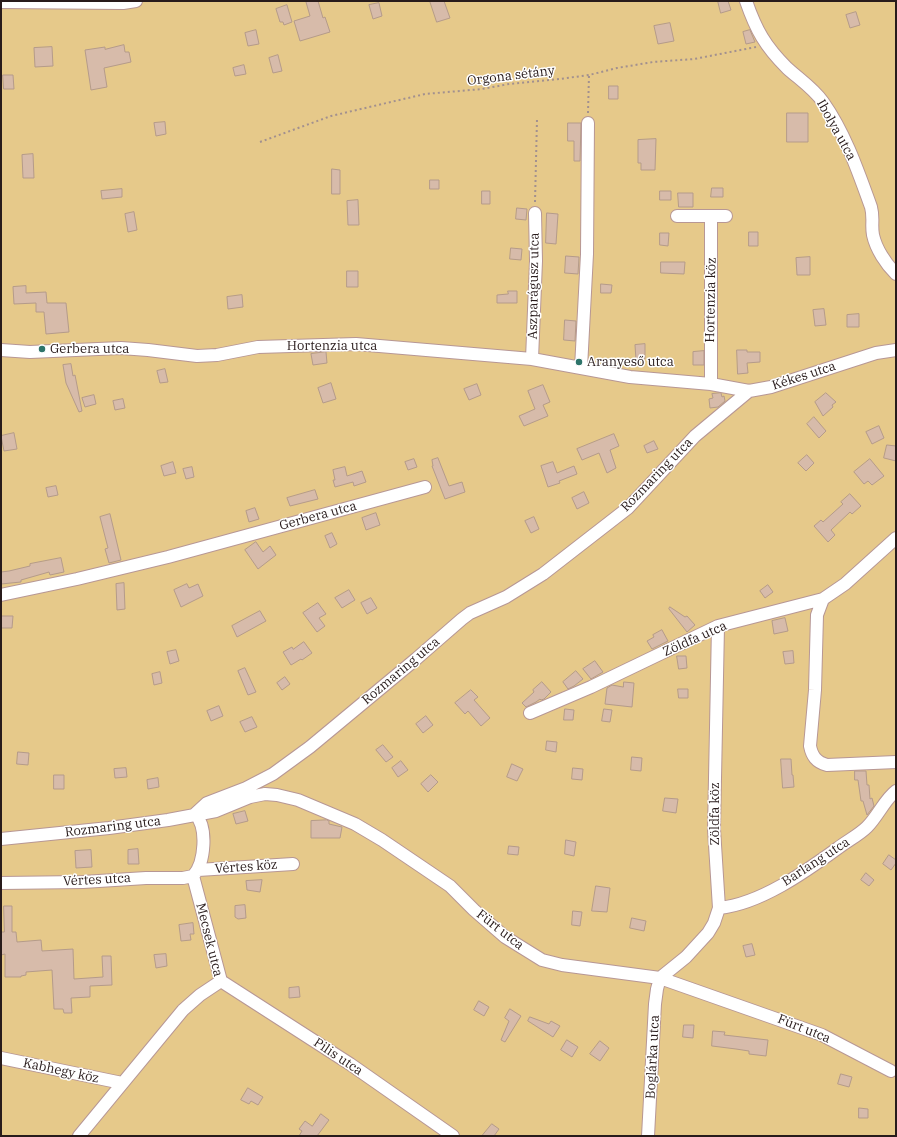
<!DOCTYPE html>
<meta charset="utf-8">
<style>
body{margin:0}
#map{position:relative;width:897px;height:1137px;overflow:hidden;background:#fde8e6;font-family:"IBM Plex Serif",serif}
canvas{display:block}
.frame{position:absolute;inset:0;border:2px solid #281b1b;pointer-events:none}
</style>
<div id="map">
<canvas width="897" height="1137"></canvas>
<div class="frame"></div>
</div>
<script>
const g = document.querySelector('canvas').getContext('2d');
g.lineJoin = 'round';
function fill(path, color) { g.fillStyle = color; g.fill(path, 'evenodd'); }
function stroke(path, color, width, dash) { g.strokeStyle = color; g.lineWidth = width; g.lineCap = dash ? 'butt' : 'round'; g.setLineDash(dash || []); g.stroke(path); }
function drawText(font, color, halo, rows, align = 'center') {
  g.font = font + ' "IBM Plex Serif",serif'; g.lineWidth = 3; g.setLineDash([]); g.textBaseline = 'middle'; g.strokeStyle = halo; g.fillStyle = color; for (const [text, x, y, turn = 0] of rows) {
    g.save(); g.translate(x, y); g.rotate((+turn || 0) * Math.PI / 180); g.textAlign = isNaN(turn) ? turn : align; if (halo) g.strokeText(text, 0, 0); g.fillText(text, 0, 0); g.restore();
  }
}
fill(new Path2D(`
 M1 1H896V1136H1Z`), '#e6c98a');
const building = new Path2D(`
 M311 1H318L323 18 325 17 330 32 300 41 294 21 310 16 306 2Z
 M430 1H444L450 18 437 22Z
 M718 1H728L731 10 721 13Z
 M379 3 382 16 373 19 369 5Z
 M287 5 292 22 284 25 283 22H280L276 9Z
 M856 12 860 25 850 28 846 15Z
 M670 23 674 41 658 44 654 26Z
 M256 30 259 44 248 46 245 33Z
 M750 30 755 42 746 44 743 32Z
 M124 45 125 52H129L131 62 104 68 107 87 91 90 85 50 105 47V49Z
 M52 47 53 66 35 67 34 48Z
 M278 55 282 71 273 73 269 58Z
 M244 65 246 74 235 76 233 68Z
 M3 75H13L14 89H4Z
 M609 86H618V99H609Z
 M787 113H808V142H787Z
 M165 122 166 134 156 136 154 123Z
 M568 123H581L580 161H574V141H568Z
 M656 139 655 170H641V163H638V140Z
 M33 154 34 178H23L22 155Z
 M332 169 340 170V194H332Z
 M430 180H439V189H430Z
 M712 188H723V197H711Z
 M122 189V197L102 199 101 191Z
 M482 191H490V204H482Z
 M660 191H671V200H660Z
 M678 193H693V207H679Z
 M358 200 359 225H348L347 201Z
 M517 208 527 209 526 220 516 219Z
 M134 212 137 230 128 232 125 214Z
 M547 213 558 214 556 244 546 243Z
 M749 232H758V246H749Z
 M660 233H669L668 246 660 245Z
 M511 248 522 249 521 260 510 259Z
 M566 256 579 257 578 274 565 273Z
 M810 257V275H797L796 258Z
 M661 262H685L684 274 661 273Z
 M347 271H358V287H347Z
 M601 284 612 285 611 293H601Z
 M26 286V293L46 292 47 303H66L69 332 46 334 44 312H36V303L14 304 13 287Z
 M508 291H517V303H497V295L508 294Z
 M242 295 243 307 228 309 227 297Z
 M824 309 826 325 815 326 813 310Z
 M859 314V327H847V315Z
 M565 320 576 321 575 341 564 340Z
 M645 344V359L636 360 635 345Z
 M737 350H747V352H760V362L747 363 748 373 738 374Z
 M704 351V365H693V352Z
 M326 352 327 363 313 365 311 354Z
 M71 364 73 376 75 375 82 411 79 412 66 383 63 365Z
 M165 369 168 382 160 383 157 371Z
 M331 383 336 399 323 403 318 388Z
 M477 384 481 395 469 400 464 389Z
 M543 385 550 402 543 405 548 416 524 426 519 416 535 409 528 391Z
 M721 393 722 397 724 396 725 401 718 407 710 408 709 399 713 398 712 394Z
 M826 393 836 402 832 405 833 407 823 416 815 402Z
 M94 395 96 404 85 407 82 398Z
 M123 399 125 408 115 410 113 401Z
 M814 417 826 431 819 438 807 424Z
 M879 426 884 438 872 444 866 432Z
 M14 433 17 449 4 451 1 436Z
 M614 434 619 446 610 450 616 468 607 473 599 453 582 460 577 449Z
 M654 441 658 449 647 453 644 446Z
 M887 445 896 446V461L884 458Z
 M807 455 814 463 806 471 798 463Z
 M438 458 449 486 462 482 465 492 445 499 432 466H433L432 460Z
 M414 459 417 467 408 470 405 462Z
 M870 459 884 476 872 485 868 481 864 484 854 472Z
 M173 462 176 473 164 476 161 466Z
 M553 462 557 473 574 466 577 474 559 481 560 483 548 487 541 466Z
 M192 467 194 477 186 479 183 469Z
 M345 467 347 476 362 471 366 482 354 486 353 482 335 487 333 480H335L333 470Z
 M56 486 58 495 48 497 46 488Z
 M315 490 318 499 290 506 287 498Z
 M584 492 589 503 577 509 572 498Z
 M850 494 861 506 852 514 850 512 831 530 835 535 828 542 814 526 821 520 823 522 843 504 841 502Z
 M255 508 259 519 249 522 246 511Z
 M376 513 380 525 366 530 362 518Z
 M110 514 121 560 109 563 105 549 108 548 100 517Z
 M534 517 539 529 531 533 525 521Z
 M332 533 337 544 330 548 325 536Z
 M256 542 263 552 270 546 276 555 258 569 245 550Z
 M61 558 64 572 50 575 49 572 21 580V582L1 584V572L9 571 30 566V564Z
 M124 583 125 609 117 610 116 584Z
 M187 584 189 588 198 584 203 596 181 607 174 590Z
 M768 585 773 592 765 598 760 591Z
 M349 590 355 600 342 608 335 598Z
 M371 598 377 608 367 614 361 603Z
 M318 603 326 614 319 618 325 626 317 632 303 613Z
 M670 607 685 617 687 616 695 625 687 632 669 609Z
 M260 611 266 621 237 637 232 626Z
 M1 616H13L12 628H1Z
 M785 618 788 631 774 634 772 621Z
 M662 630 668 641 652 649 647 641 654 637 653 635Z
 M304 642 312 653 302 660 301 659 291 665 283 652 292 647 293 649Z
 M176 650 179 661 170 664 167 652Z
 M793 651 794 663 785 664 783 652Z
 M677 656H686L687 668 679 669Z
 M595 661 603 672 591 679 583 669Z
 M245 668 256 692 248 695 238 671Z
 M576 671 583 679 574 686 568 689 563 682Z
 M160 672 162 683 154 685 152 674Z
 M285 677 290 684 282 690 277 683Z
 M542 682 551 692 544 699 541 700 540 699 536 702 526 707 522 703 534 692 533 690Z
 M624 682 634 683 632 707 605 704 607 688 612 685 623 687Z
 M678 689H688V698H679Z
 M471 690 478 697 474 700 490 718 481 726 468 711 465 714 455 703Z
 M219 706 223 716 211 721 207 711Z
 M565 709 574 710 573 720H564Z
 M604 709 612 710 610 722 602 721Z
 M426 716 433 725 423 733 416 724Z
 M252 717 257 727 245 732 240 722Z
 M547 741 557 742 556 752 546 750Z
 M383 745 393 757 386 762 376 750Z
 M18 752 29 753 28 765 17 764Z
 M632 757 642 758 641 771 631 770Z
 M781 759H791L792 775H793L794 787 783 788Z
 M401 761 408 770 398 777 392 768Z
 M512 764 523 769 517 781 507 777Z
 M126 768 127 777 115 778 114 769Z
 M573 768 583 769 582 780 572 779Z
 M855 771H866L867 785H869L870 799 872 798 874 806 867 815 863 801H861L858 780H855Z
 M54 775H64V789H54Z
 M431 775 438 782 428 792 421 784Z
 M158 778 159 787 148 789 147 780Z
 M665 798 678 799 676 813 663 811Z
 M245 811 248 821 236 824 233 814Z
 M327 820 329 821V824L342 827 340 838H311V821Z
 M566 840 576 842 574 856 565 854Z
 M509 846 519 847 518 855 508 854Z
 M138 849 139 864H128V850Z
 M91 850 92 867 76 868 75 851Z
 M889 855 896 860V863L891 870 883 864Z
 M866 873 874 880 869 886 861 880Z
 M262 880 260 892 247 890 246 881Z
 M596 886 610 888 607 912 592 911Z
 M245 905 246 918 238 919 235 917V906Z
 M4 906H12V932H16L17 942 41 940 42 951 73 949 74 979 103 977 102 956H111L112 985 90 986V997L71 998 72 1013H64L63 1009H54L52 970 26 972V975L21 976V977H5V954L1 955V932H4Z
 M573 911 582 912 580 926 572 925Z
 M632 918 646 921 644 931 630 928Z
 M193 923 194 934H190L191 940 181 941 179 925Z
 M752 944 755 955 746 957 743 946Z
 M166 954 167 966 156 968 154 955Z
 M299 987 300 997 289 998V988Z
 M479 1001 489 1007 484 1016 474 1010Z
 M510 1009 521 1016 505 1042 501 1040 509 1021 505 1018Z
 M530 1017 549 1024 551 1021 560 1026 553 1037 528 1021Z
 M684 1025H694L693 1038 683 1037Z
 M713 1031 725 1032 724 1035 768 1040 766 1056 749 1054V1051L736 1049 712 1046Z
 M567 1040 578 1047 572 1057 561 1050Z
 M600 1041 609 1048 600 1061 590 1054Z
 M841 1074 852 1077 849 1087 838 1084Z
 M248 1088 263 1097 258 1105 251 1101 249 1104 241 1100Z
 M859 1108 868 1109V1118H859Z
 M321 1114 329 1120 317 1136H299L302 1131 299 1129 305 1121 312 1126Z
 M492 1124 499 1129 494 1136H482Z`);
fill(building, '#d7bbaa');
stroke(building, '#b59b8a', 1);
const street = new Path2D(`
 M746 1C756 30 765 46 787 68 799 79 813 88 823 102 845 133 858 171 871 207 874 218 871 225 873 235 876 249 886 264 896 274
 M1 2 123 3 136 1
 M677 216H711V384
 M711 216H726
 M1 350 30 352 121 348 148 350 197 356 217 355 258 347 356 344 532 359 630 377 711 384 749 391 771 387 876 353 896 350
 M532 359 536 261 535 213
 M581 368 587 254 588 123
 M1 595 77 579 168 557 425 487
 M823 599 817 615 815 690 810 746C812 756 816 762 827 765L896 762
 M530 713 591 687 718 626 823 599 845 584 896 538
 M195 814 207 803 246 788 273 774 310 747 416 659 462 619 470 613 506 597 543 574 628 508 695 436 749 391
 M195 814C208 827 205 863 193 876L221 981
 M1 839 109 828 168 820 216 811 250 797 265 794 277 795 298 800 355 824 382 840 450 886 474 910 505 937 542 960 562 965 660 978 822 1035 891 1071
 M198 870 293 864
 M1 883 83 882 146 878H183L193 876
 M719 908C760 904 805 872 838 848 847 841 859 835 867 827 878 816 885 799 896 791
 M660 978 686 957 708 933 714 923 719 908 714 829 718 626
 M221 981 350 1064 453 1136
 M1 1058 122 1083
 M79 1136 183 1010 200 995 221 981
 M648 1136 655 1004 657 989 660 978`);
stroke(street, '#b79795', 14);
stroke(new Path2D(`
 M588 113 589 75
 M260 142 331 116 425 94 482 89 509 84 560 79 589 75 617 68 653 62 694 59 756 47
 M535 202 537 119`), '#a2908f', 2, [2, 3]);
stroke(street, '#fff', 12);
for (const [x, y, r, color] of [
 [42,349,4,"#2e746a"],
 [579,362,4,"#2e746a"]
]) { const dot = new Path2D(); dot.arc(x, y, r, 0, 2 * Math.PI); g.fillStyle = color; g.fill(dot); stroke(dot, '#fff', 1.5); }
drawText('13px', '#281b1b', '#fff', [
 ["Orgona sétány",511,76,-7],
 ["Ibolya utca",836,130,61],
 ["Aszparágusz utca",534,286,-89],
 ["Hortenzia köz",711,300,-89],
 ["Hortenzia utca",332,346],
 ["Kékes utca",804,376,-18],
 ["Rozmaring utca",657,475,-46],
 ["Gerbera utca",318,516,-15],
 ["Zöldfa utca",695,639,-24],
 ["Rozmaring utca",401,671,-40],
 ["Zöldfa köz",715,814,-90],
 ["Rozmaring utca",113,827,-7],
 ["Barlang utca",816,862,-33],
 ["Vértes köz",246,867,-4],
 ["Vértes utca",97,880,-3],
 ["Fürt utca",500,930,38],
 ["Mecsek utca",209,940,76],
 ["Fürt utca",804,1029,22],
 ["Pilis utca",338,1057,34],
 ["Boglárka utca",653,1057,-87],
 ["Kabhegy köz",61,1071,12]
]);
drawText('13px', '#281b1b', '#fff', [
 ["Gerbera utca",50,349],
 ["Aranyeső utca",587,362]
], 'left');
</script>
